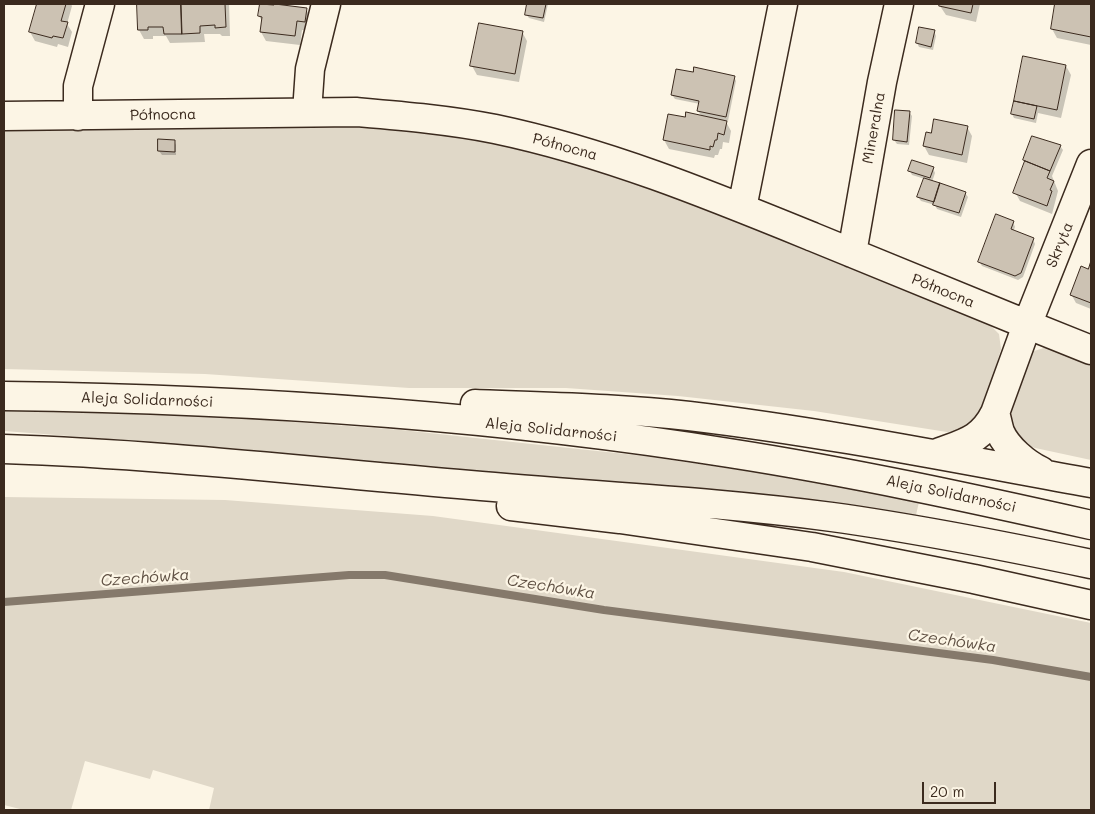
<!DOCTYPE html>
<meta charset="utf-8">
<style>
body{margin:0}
#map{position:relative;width:1095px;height:814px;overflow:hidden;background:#fcf5e5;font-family:Mali,sans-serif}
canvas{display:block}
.frame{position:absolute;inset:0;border:5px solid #3b2a1e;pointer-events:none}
.scale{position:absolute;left:922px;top:782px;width:74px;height:22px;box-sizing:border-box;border:2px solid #3b2a1e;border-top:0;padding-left:6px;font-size:15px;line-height:18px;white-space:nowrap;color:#3b2a1e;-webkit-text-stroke:4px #fcf5e5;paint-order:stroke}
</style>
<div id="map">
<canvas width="1095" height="814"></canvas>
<div class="frame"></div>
<div class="scale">20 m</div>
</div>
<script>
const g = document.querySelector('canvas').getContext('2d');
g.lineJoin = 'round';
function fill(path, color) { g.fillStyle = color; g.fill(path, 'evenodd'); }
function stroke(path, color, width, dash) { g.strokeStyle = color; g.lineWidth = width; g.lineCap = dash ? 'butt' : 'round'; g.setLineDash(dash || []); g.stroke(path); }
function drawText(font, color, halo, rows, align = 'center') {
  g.font = font + ' Mali,sans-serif'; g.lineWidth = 4.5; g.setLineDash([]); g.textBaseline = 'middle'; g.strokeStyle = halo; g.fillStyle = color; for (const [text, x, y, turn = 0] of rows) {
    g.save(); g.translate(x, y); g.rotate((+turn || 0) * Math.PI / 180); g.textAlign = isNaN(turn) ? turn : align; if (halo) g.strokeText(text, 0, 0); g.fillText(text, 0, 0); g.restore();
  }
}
fill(new Path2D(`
 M4 126 367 127 453 134 540 152 625 178 880 277 987 322 999 334 1001 349 988 393 976 422 964 431 947 432 814 411 678 396 566 388H409L205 374 4 369Z
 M1050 346 1091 361V460L1026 446 1006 423 1031 352Z
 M4 411 200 415 401 430 644 456 781 476 919 502 916 515 822 501 492 474 240 449 4 431Z
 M4 497 225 500 433 516 844 572 1091 623V810H209L214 788 153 770 150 779 85 761 71 810H24L4 805Z`), '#e0d8c8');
fill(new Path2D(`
 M38 4H71L72 6 67 24 72 32 68 47 58 44 57 47 35 41 30 32Z
 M138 4H229L230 36H222L220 34H204L205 42 170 43 166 36H153V39H144L139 30Z
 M529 4H548L544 22 529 18 526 14Z
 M941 4H980L976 22 946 15 940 6Z
 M1057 4H1091V45L1057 38 1052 29Z
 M306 9 311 18 310 31 302 30 300 45 266 41 261 32 262 21 259 16Z
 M934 31 936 36 933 50 919 47 917 43Z
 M522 32 527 41 519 82 477 75 472 66Z
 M1024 57 1066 66 1071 75 1061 118 1038 113 1036 123 1014 118 1012 114Z
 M677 70 694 73 734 77 736 81 728 121 725 120 731 131 729 143 723 142 722 149H720L718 155H715L714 158 669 149 664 140 686 118 702 117 698 111 700 104 675 99 672 95Z
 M897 111 909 112 912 116 909 145 897 144 894 140Z
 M967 127 972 136 967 163 929 155 924 146 932 134Z
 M1044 140 1060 146 1063 150 1052 176 1058 191 1052 214 1020 201 1015 192 1026 162 1025 160Z
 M174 141 176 145V155H162L159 151Z
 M933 168 935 173 932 182 965 193 968 197 961 217 937 209 935 205 921 201 918 197 925 179 912 175 910 171Z
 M1013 222 1015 227 1013 232 1033 239 1035 244 1023 277 1018 280 982 266 979 261Z
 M1091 265V309L1076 303 1071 294Z`), '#0003');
stroke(new Path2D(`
 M4 602 349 575H385L604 610 993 660 1091 677`), '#85796b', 8);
const building = new Path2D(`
 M37 4H66L61 21 68 22 63 38 53 36 52 38 29 32Z
 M137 4H181L182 34H164L163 27H148V30H138Z
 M181 4H225L226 27 215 28V25L200 26V33L182 34Z
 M260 4 274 5 275 4 307 8 305 22 297 21 295 36 260 32 262 17 258 16Z
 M527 4H546L543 18 525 15Z
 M940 4H973L971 13 939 6Z
 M1055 4H1091V37L1051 29Z
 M479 23 523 31 515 74 470 66Z
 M919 27 935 30 931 47 916 43Z
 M1023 56 1066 65 1057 110 1014 101Z
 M694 67 735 76 726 117 697 111 699 101 671 95 676 69 693 72Z
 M1014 101 1037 106 1034 119 1011 114Z
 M895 110 910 111 907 142 893 140Z
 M686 112 727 121 724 135 718 133 717 140H715L713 147 710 146V150L663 140 668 114 685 117Z
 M934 119 968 126 962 155 923 146 926 132 931 133Z
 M1032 136 1061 145 1050 171 1023 160Z
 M158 139 175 140V152L158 151Z
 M912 160 934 167 930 178 908 171Z
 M1025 161 1050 171 1047 178 1054 181 1050 190 1052 191 1047 206 1013 193Z
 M924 178 940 183 934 202 917 197Z
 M940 183 966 192 959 213 933 205Z
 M996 214 1014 221 1011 229 1034 238 1021 273 1015 276 978 262Z
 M1091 261V303L1070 295 1081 266 1088 269Z`);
fill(building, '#ccc2b3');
stroke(building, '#3b2a1e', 1);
const minor = new Path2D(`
 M307 112 310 69 326 4
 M4 116 356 112C402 116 450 120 495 129 605 152 710 195 813 237 905 275 998 313 1091 350
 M78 116V86L100 4
 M742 208 783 4
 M852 253 882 82 899 4
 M1027 325 1091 164`);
const major = new Path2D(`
 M4 396C245 399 491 415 729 453 851 472 971 498 1091 525
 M475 404C546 407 618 408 689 416 824 432 958 459 1091 483
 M995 413C997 419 998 426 1000 432 1007 448 1026 464 1041 471
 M4 449C160 454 315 472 470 485 590 496 712 501 832 517 919 529 1005 546 1091 564
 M935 454C963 443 981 441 995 413L1027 325
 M511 506 620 519 812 547 974 579 1091 605`);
stroke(minor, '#3b2a1e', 31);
stroke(major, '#3b2a1e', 31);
stroke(minor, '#fcf5e5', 28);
stroke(major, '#fcf5e5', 28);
drawText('15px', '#3b2a1e', '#fcf5e5', [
 ["Północna",163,115,-1],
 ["Mineralna",874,128,-80],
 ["Północna",565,147,15],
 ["Skryta",1060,245,-68],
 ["Północna",943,291,22],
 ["Aleja Solidarności",147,400,2],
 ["Aleja Solidarności",551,430,6],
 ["Aleja Solidarności",951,494,12]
]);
drawText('italic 16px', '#605144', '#fcf5e5', [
 ["Czechówka",145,578,-4],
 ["Czechówka",551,587,9],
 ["Czechówka",952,641,8]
]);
</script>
